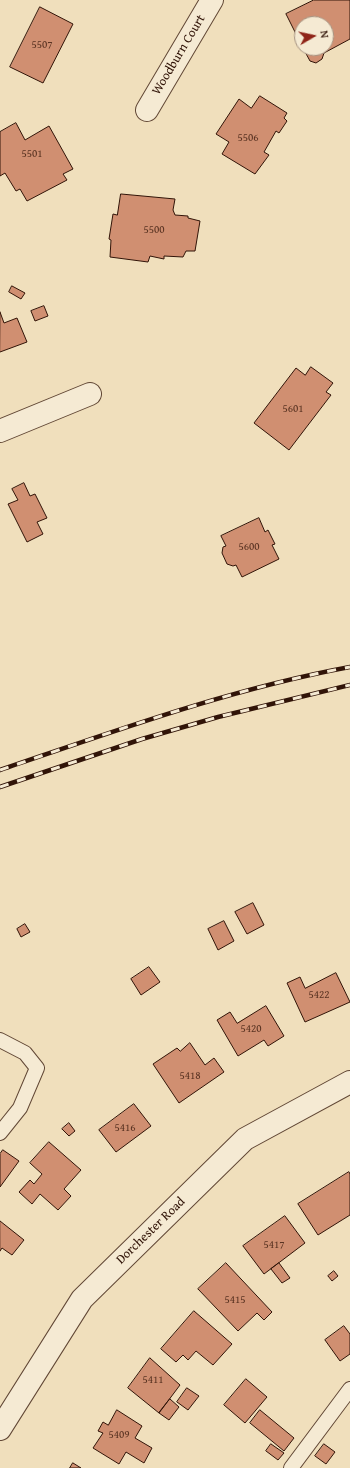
<!DOCTYPE html>
<style>
body{margin:0}
#map{position:relative;width:350px;height:1468px;overflow:hidden;background:#f0dfbc;font-family:"Gentium Book Plus",serif}
canvas{display:block}
.north{position:absolute;left:294px;top:16px;width:40px;height:40px;box-sizing:border-box;background:#f5ead3;border:1px solid #a79482;border-radius:50%;rotate:81deg;font-size:11px;font-weight:700;line-height:16px;text-align:center;color:#311408}
.north::after{content:'';display:block;margin:auto;width:14px;height:18px;background:#8f2418;clip-path:polygon(50% 0,100% 100%,50% 72%,0 100%)}
</style>
<div id="map">
<canvas width="350" height="1468"></canvas>
<div class="north">N</div>
</div>
<script>
const g = document.querySelector('canvas').getContext('2d');
g.lineJoin = 'round';
function fill(path, color) { g.fillStyle = color; g.fill(path, 'evenodd'); }
function stroke(path, color, width, dash) { g.strokeStyle = color; g.lineWidth = width; g.lineCap = dash ? 'butt' : 'round'; g.setLineDash(dash || []); g.stroke(path); }
function drawText(font, color, halo, rows, align = 'center') {
  g.font = font + ' "Gentium Book Plus",serif'; g.lineWidth = 3; g.setLineDash([]); g.textBaseline = 'middle'; g.strokeStyle = halo; g.fillStyle = color; for (const [text, x, y, turn = 0] of rows) {
    g.save(); g.translate(x, y); g.rotate((+turn || 0) * Math.PI / 180); g.textAlign = isNaN(turn) ? turn : align; if (halo) g.strokeText(text, 0, 0); g.fillText(text, 0, 0); g.restore();
  }
}
const building = new Path2D(`
 M314 0H350V39L324 53 322 59 316 63 310 61 303 48H326V24H302V46L286 14Z
 M40 7 73 24 43 83 10 67Z
 M260 96 287 113 284 118 287 121 279 133 276 131 264 152 269 155 255 174 222 154 229 142 216 134 239 99 251 108Z
 M16 123 25 140 49 126 73 169 63 174 67 180 27 201 20 189 16 191 5 173 0 176V132Z
 M121 194 175 199 173 210 175 215 188 216V218L200 221 195 251H186L183 257 164 256V259L150 256 148 262 110 257 111 240 109 239 113 214 117 215Z
 M12 286 25 293 21 299 9 292Z
 M44 306 48 316 35 321 31 311Z
 M0 312 4 323 17 318 27 342 0 352Z
 M311 367 333 383 326 392 331 395 289 450 254 423 296 368 305 375Z
 M24 483 30 496 35 494 47 518 37 522 43 534 27 542 8 504 18 500 12 489Z
 M259 518 265 532 268 530 275 544 272 545 279 559 242 577 236 565 233 566 227 564 222 553 223 547 226 546 221 536Z
 M253 903 264 925 247 934 235 912Z
 M224 921 234 941 218 950 208 929Z
 M25 924 30 932 21 937 17 929Z
 M149 967 160 982 141 995 131 979Z
 M336 973 350 1002 305 1022 287 983 300 977 305 988Z
 M266 1006 284 1036 268 1046 264 1040 238 1056 217 1020 230 1012 237 1023Z
 M190 1043 205 1065 214 1058 224 1072 179 1103 153 1064 177 1048 180 1051Z
 M134 1104 151 1126 116 1152 99 1130Z
 M69 1123 75 1131 69 1136 62 1129Z
 M49 1142 81 1170 64 1189 71 1196 58 1210 40 1194 32 1204 19 1192 30 1180 34 1184 42 1174 30 1163Z
 M3 1150 19 1161 0 1187V1154Z
 M349 1172 350 1174V1215L318 1235 298 1204Z
 M285 1216 305 1243 264 1274 243 1246Z
 M0 1221 24 1240 12 1255 2 1248 0 1251Z
 M226 1263 272 1312 264 1320 257 1313 238 1331 198 1289Z
 M279 1263 290 1278 282 1283 271 1269Z
 M334 1271 338 1276 332 1281 328 1276Z
 M194 1311 232 1344 213 1365 196 1351 188 1360 183 1355 176 1362 161 1349Z
 M344 1326 350 1334V1354L340 1361 325 1340Z
 M150 1358 180 1385 159 1413 128 1388Z
 M246 1379 267 1397 245 1423 224 1405Z
 M187 1388 199 1396 188 1410 177 1402Z
 M170 1399 179 1407 169 1420 159 1413Z
 M117 1410 142 1426 135 1438 152 1448 144 1463 126 1452 119 1464 93 1448 103 1433 98 1431 103 1422 108 1425Z
 M260 1410 294 1438 284 1451 250 1423Z
 M271 1444 284 1453 278 1460 266 1451Z
 M324 1444 335 1452 326 1464 315 1456Z
 M73 1463 81 1468H70Z`);
fill(building, '#d08f71');
stroke(building, '#311408', 1);
const lane = new Path2D(`
 M0 1040 25 1053 37 1068 20 1108 0 1133
 M291 1468 350 1389`);
const street = new Path2D(`
 M147 110 212 0
 M0 431 90 394
 M0 1429 82 1299 245 1139 350 1082`);
stroke(lane, '#614735', 16);
stroke(street, '#614735', 24);
stroke(lane, '#f5ead3', 14);
stroke(street, '#f5ead3', 22);
const rail = new Path2D(`
 M0 770C115 731 230 689 350 667
 M0 787 142 739 218 717 350 685`);
stroke(rail, '#311408', 4.5);
stroke(rail, '#f5ead3', 3, [9]);
drawText('11px', '#593322', null, [
 ["5507",42,45],
 ["5506",248,138],
 ["5501",32,154],
 ["5500",154,230],
 ["5601",293,409],
 ["5600",249,547],
 ["5422",319,995],
 ["5420",251,1029],
 ["5418",190,1076],
 ["5416",125,1128],
 ["5417",274,1245],
 ["5415",235,1300],
 ["5411",153,1380],
 ["5409",119,1435]
]);
drawText('13px', '#311408', '#f5ead3', [
 ["Woodburn Court",179,55,-59],
 ["Dorchester Road",151,1231,-44]
]);
</script>
